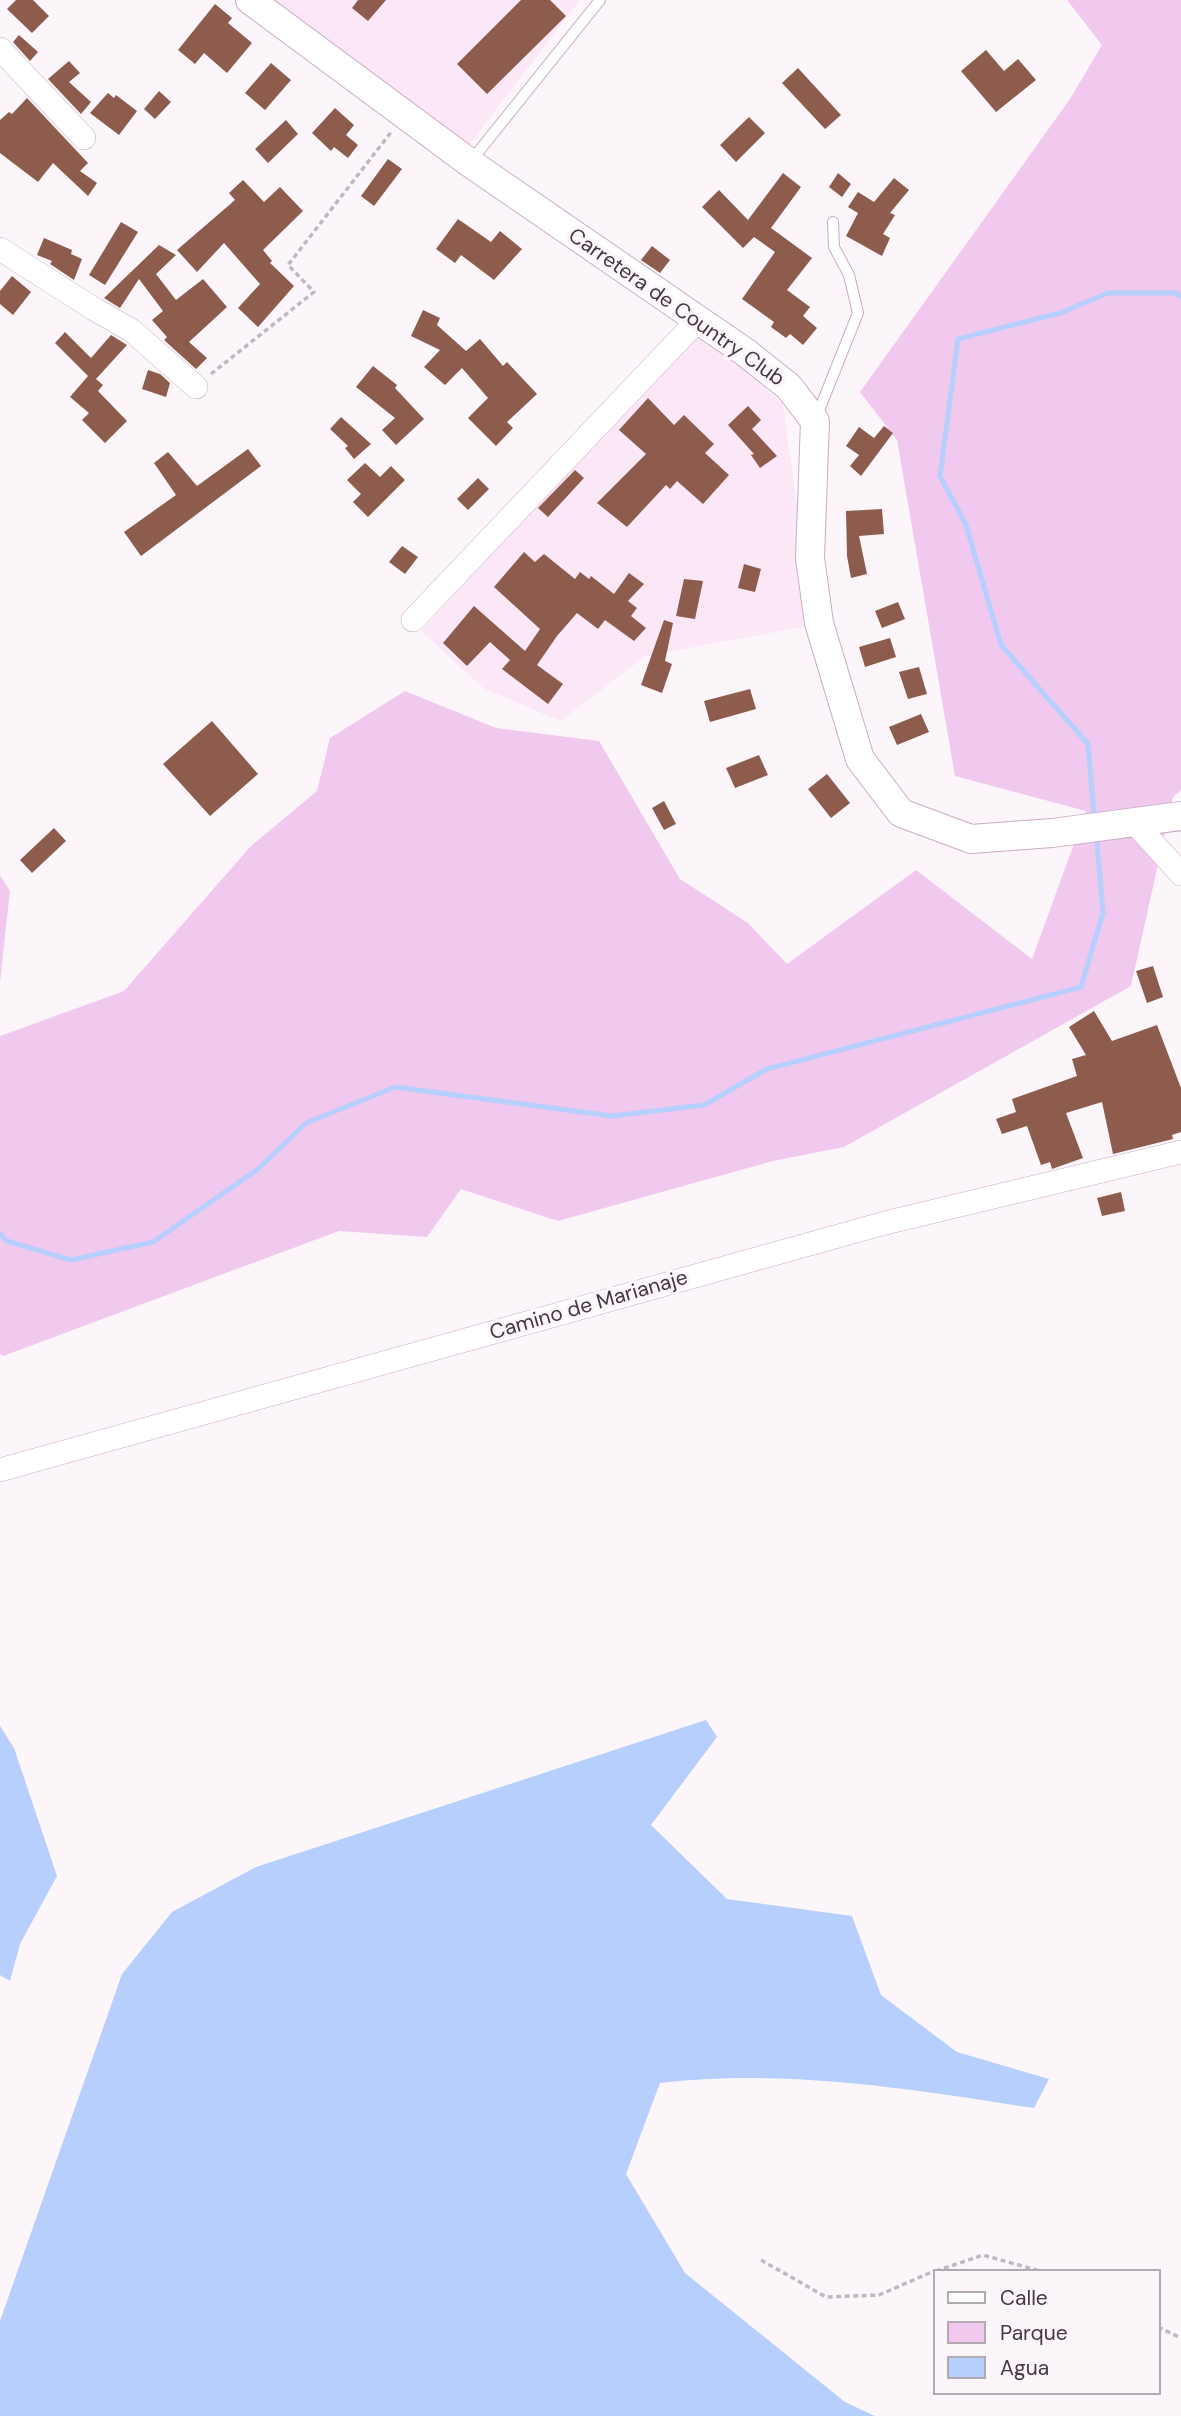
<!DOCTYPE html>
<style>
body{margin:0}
#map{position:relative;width:1181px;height:2416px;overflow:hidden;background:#fcf6fb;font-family:"DM Sans",sans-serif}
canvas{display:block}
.legend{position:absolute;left:933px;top:2269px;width:228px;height:126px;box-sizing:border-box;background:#fcf6fb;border:2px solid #b2aab1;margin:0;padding:9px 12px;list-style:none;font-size:21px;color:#433843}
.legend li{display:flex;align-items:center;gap:14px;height:35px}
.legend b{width:35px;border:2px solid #b2aab1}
</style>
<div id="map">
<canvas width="1181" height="2416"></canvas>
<ul class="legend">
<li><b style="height:9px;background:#fff"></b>Calle</li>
<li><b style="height:19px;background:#f1c8ee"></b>Parque</li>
<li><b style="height:19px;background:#b6cffc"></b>Agua</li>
</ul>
</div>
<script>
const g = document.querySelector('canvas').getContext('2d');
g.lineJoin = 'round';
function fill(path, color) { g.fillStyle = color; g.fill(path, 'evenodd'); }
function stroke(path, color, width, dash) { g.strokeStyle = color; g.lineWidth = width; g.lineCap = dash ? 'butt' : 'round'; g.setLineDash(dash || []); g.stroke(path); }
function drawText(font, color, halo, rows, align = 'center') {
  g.font = font + ' "DM Sans",sans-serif'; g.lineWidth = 7; g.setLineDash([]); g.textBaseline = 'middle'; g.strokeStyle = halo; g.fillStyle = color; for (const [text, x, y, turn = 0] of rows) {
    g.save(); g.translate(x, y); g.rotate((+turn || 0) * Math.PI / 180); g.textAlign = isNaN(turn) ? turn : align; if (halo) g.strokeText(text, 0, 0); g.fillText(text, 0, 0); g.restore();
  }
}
fill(new Path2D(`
 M270 0H580L466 149Z
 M697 328 783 404 813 625 646 656 560 721 483 688 421 631Z`), '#fce7f7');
fill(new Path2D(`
 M1067 0H1181V790L1173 797 1131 986 844 1147 773 1161 558 1221 461 1189 427 1237 339 1231 3 1356 0 1354V1036L124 991 251 846 317 791 330 738 405 691 496 728 599 741 680 879 748 923 787 964 916 870 1032 959 1086 811 955 776 897 440 860 392 1070 99 1102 45Z
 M0 875 10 891 0 982Z`), '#f1c8ee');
fill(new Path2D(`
 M706 1720 717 1737 651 1825 727 1899 852 1916 881 1995 957 2052 1049 2079 1034 2108C913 2089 782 2068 660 2083L626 2174 685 2273 845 2402 875 2416H0V2321L122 1974 172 1912 256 1867Z
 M0 1726 14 1748 57 1876 20 1944 10 1981 0 1975Z`), '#b6cffc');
stroke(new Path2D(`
 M1094 815 1088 744 1001 645 966 525 940 476 958 339 1060 313 1108 293H1176L1181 297
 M0 1234 7 1241 71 1260 153 1242 258 1169 306 1123 395 1087 612 1116 704 1105 767 1069 1081 987 1103 913 1097 843`), '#b6cffc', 5);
fill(new Path2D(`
 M16 0H33L49 16 32 33 7 9Z
 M358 0H386L368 21 352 8Z
 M521 0H550L566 16 487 94 457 64Z
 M215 4 232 18 228 23 252 43 227 73 204 53 195 64 178 50Z
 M19 35 38 52 30 61 13 42Z
 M986 50 1004 71 1018 59 1036 80 996 112 961 71Z
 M69 61 80 73 69 82 91 102 81 114 48 79Z
 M271 63 291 80 265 110 245 93Z
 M798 68 841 115 825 129 782 83Z
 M159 91 171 102 155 119 144 109Z
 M108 93 114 98 116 95 137 111 119 135 90 113Z
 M27 98 88 163 80 171 97 183 88 196 53 163 38 182 0 153V120L9 112 12 114Z
 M335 108 354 125 346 135 358 145 348 158 334 147 331 151 312 133Z
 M749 117 765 133 736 162 720 145Z
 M286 120 298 134 268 163 255 149Z
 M388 159 402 169 374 206 361 196Z
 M783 173 801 187 771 228 812 258 787 290 810 307 803 316 817 328 803 345 790 334 786 338 771 327 774 322 742 299 775 252 754 237 743 248 702 207 719 190 748 220Z
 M838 173 851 184 842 197 829 187Z
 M894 178 909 190 890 213 895 215 883 234 890 238 882 256 846 236 858 213 848 207 858 192 874 202Z
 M243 180 264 202 280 187 303 211 263 250 272 261 270 263 294 286 258 327 238 308 260 284 224 243 197 272 177 250 235 200 229 193Z
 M458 219 491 242 500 231 522 249 494 280 461 255 455 263 436 249Z
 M121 222 138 232 105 285 89 275Z
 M44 238 72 250 71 254 82 259 74 280 50 264 52 261 37 255Z
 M159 245 176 255 156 274 176 300 203 279 227 307 189 342 207 358 196 369 164 340 167 337 152 320 163 311 139 279 120 308 104 298Z
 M652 246 670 260 660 273 641 260Z
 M12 276 31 292 13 315 0 304V291Z
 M423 310 440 318 437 325 466 351 480 339 503 366 507 362 537 394 507 422 513 428 496 446 468 418 488 398 462 368 445 385 424 367 440 350 411 336Z
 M65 332 91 358 111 335 127 345 96 379 103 385 98 391 127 421 105 443 82 420 89 413 70 397 88 376 55 343Z
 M373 366 397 385 395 388 424 419 396 445 382 430 395 418 356 387Z
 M148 370 160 374 170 383 166 397 142 389Z
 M648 398 674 425 684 415 714 444 705 453 729 475 703 504 677 481 670 489 666 485 627 527 597 503 646 454 619 430Z
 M748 406 761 420 752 429 777 456 760 468 751 455 754 454 728 425Z
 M341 417 371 444 354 459 345 448 348 446 330 429Z
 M884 426 893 433 861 476 850 466 859 455 846 446 859 427 874 438Z
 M248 449 261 466 141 556 124 532 176 495 154 463 168 452 197 486Z
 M365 463 380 477 391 466 405 480 368 517 353 502 361 494 347 480Z
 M575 470 584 478 548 517 538 508Z
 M478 478 489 489 468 510 457 499Z
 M882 509 884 534 859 536 867 574 851 578 847 556 846 511Z
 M402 546 418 557 405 574 389 562Z
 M524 552 535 562 544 554 575 579 580 572 589 579 591 576 614 594 629 573 644 584 628 601 637 608 631 616 646 628 634 641 605 620 598 629 577 613 557 636 537 665 563 684 548 704 502 669 510 660 490 642 467 666 443 643 474 606 525 651 540 629 494 587Z
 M744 564 761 569 755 592 738 588Z
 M684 579 703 581 695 619 676 616Z
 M898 602 905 619 882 628 875 611Z
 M664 620 673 623 665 661 672 664 662 693 641 685Z
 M890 638 896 657 865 667 859 647Z
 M919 667 927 694 908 699 899 672Z
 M750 689 756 709 710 722 704 701Z
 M921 714 929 732 897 745 889 727Z
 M212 721 258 774 210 816 163 764Z
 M759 755 768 775 735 788 726 768Z
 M827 774 850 803 831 818 808 789Z
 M664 801 676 824 664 830 652 808Z
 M54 828 66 841 32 873 20 860Z
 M1153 966 1163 997 1147 1003 1136 971Z
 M1094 1011 1112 1041 1157 1025 1181 1088V1132L1172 1135 1173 1139 1113 1154 1102 1102 1066 1113 1083 1158 1052 1169 1050 1162 1041 1165 1027 1126 1002 1134 996 1119 1016 1112 1012 1099 1077 1076 1072 1059 1086 1055 1069 1027Z
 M1121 1192 1125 1211 1102 1216 1097 1198Z`), '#8d5c4d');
const service = new Path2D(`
 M471 161 600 0
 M816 418 858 313 849 275 834 247 833 222`);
const minor = new Path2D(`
 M0 49 84 138
 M0 249 94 309 131 330 196 387
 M413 620 697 321
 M1135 823 1181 874
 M0 1470 885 1223 1181 1152`);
const tertiary = new Path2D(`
 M250 0 470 163 745 352 789 387 815 421 810 558 819 623 860 759 901 813 971 839 1052 833 1181 816`);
stroke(service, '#c7acc6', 12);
stroke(minor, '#c7acc6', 24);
stroke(tertiary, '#c7acc6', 30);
stroke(new Path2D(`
 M211 374 314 292 288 265 392 131
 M761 2260 826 2297 879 2295 934 2271
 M936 2271 983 2255 1040 2271
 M1158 2327 1181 2338`), '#bfb8bf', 3.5, [5, 3.5]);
stroke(service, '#fff', 10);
stroke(minor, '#fff', 23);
stroke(tertiary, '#fff', 28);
drawText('21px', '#433843', '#fcf6fb', [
 ["Carretera de Country Club",676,308,35],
 ["Camino de Marianaje",589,1306,-16]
]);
</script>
